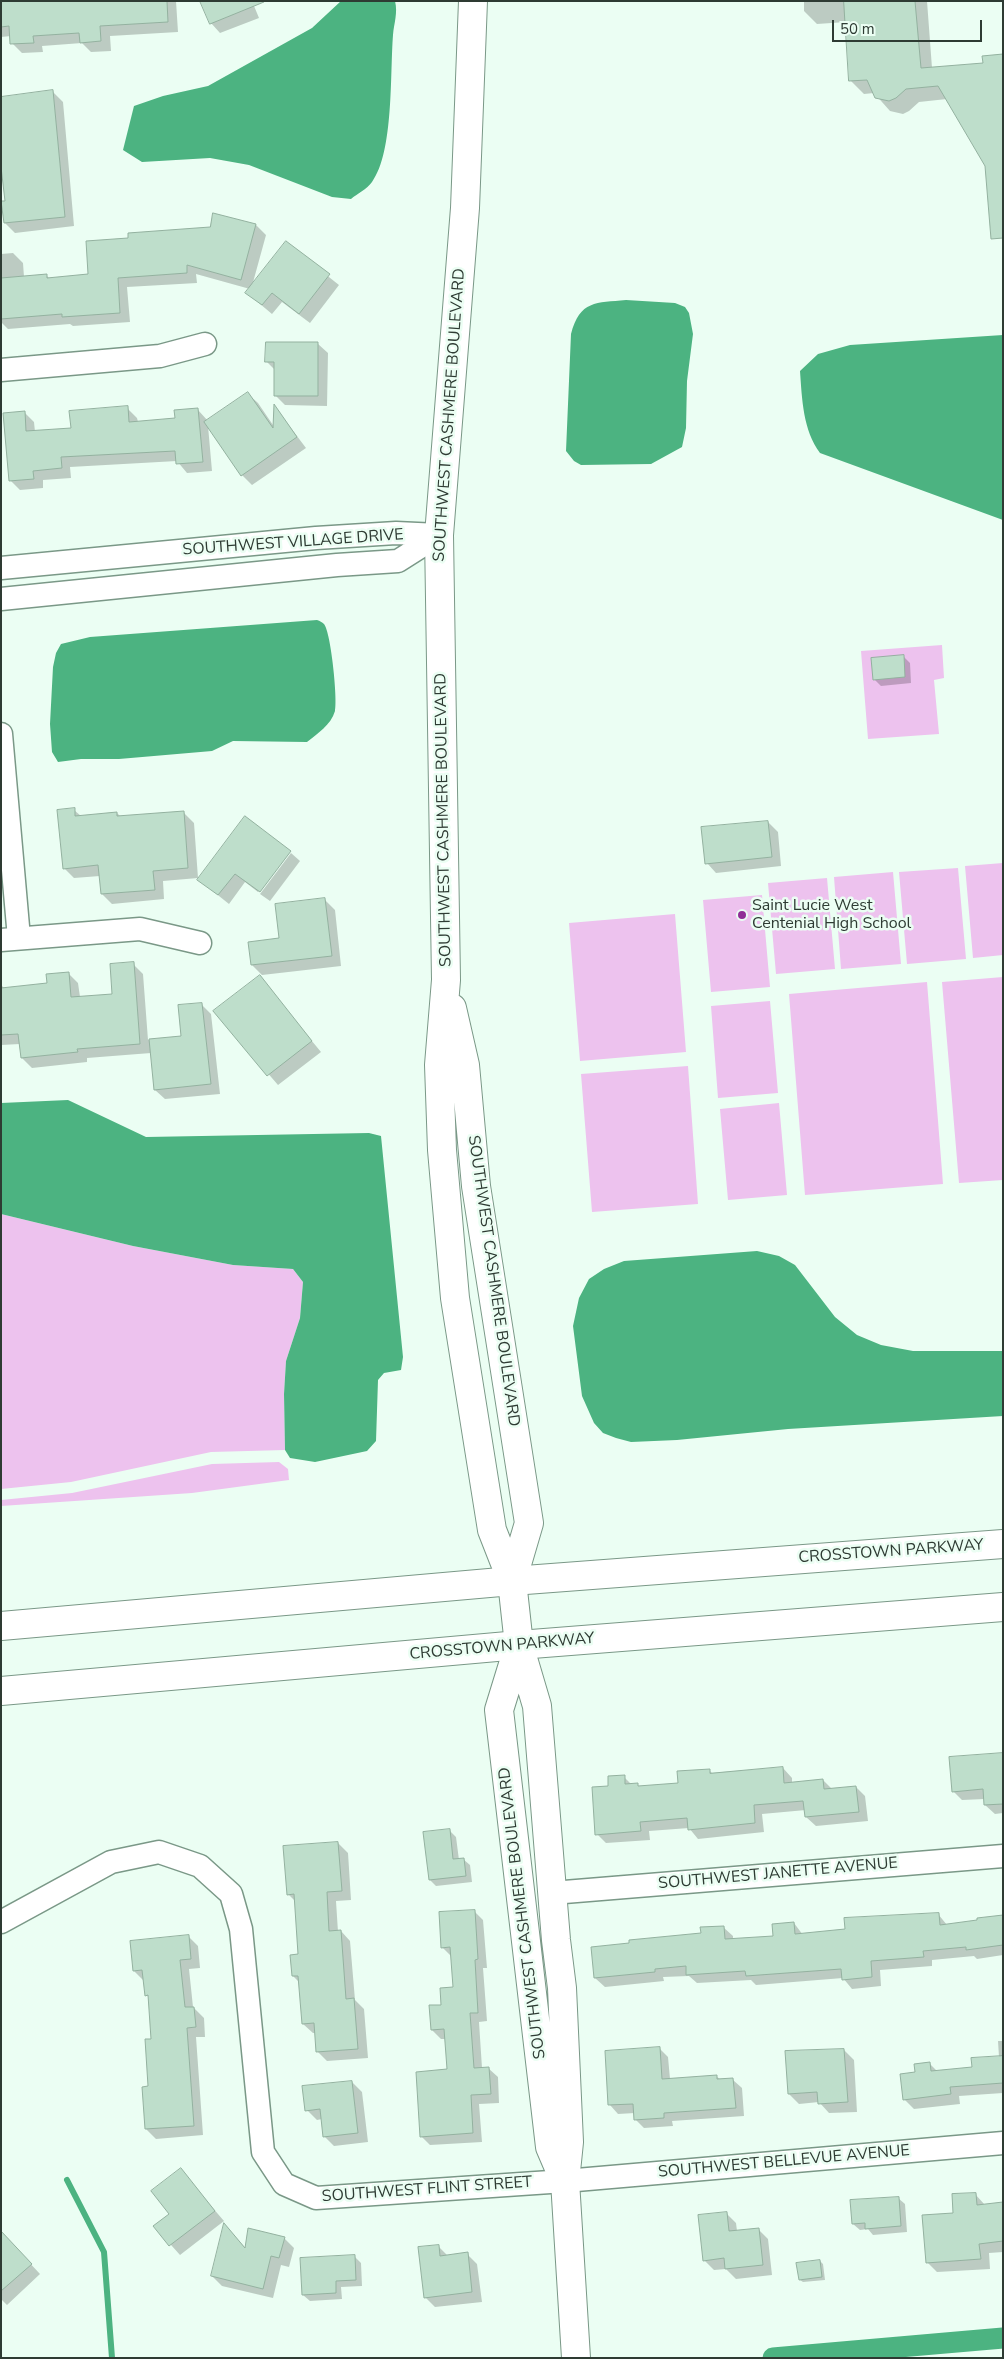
<!DOCTYPE html>
<style>
body{margin:0}
#map{position:relative;width:1004px;height:2359px;overflow:hidden;background:#ebfef3;font-family:"Nunito Sans",sans-serif}
canvas{display:block}
.frame{position:absolute;inset:0;border:2px solid #2e3b33;pointer-events:none}
.scale{position:absolute;left:832px;top:20px;width:150px;height:22px;box-sizing:border-box;border:2px solid #2e3b33;border-top:0;padding-left:6px;font-size:15px;line-height:18px;white-space:nowrap;color:#2e3b33;-webkit-text-stroke:4px #ebfef3;paint-order:stroke}
</style>
<div id="map">
<canvas width="1004" height="2359"></canvas>
<div class="frame"></div>
<div class="scale">50 m</div>
</div>
<script>
const g = document.querySelector('canvas').getContext('2d');
g.lineJoin = 'round';
function fill(path, color) { g.fillStyle = color; g.fill(path, 'evenodd'); }
function stroke(path, color, width, dash) { g.strokeStyle = color; g.lineWidth = width; g.lineCap = dash ? 'butt' : 'round'; g.setLineDash(dash || []); g.stroke(path); }
function drawText(font, color, halo, rows, align = 'center') {
  g.font = font + ' "Nunito Sans",sans-serif'; g.lineWidth = 5; g.setLineDash([]); g.textBaseline = 'middle'; g.strokeStyle = halo; g.fillStyle = color; for (const [text, x, y, turn = 0] of rows) {
    g.save(); g.translate(x, y); g.rotate((+turn || 0) * Math.PI / 180); g.textAlign = isNaN(turn) ? turn : align; if (halo) g.strokeText(text, 0, 0); g.fillText(text, 0, 0); g.restore();
  }
}
fill(new Path2D(`
 M942 645 944 678 934 680 939 734 868 739 861 651Z
 M1003 863V955L973 958 965 866Z
 M958 868 966 959 907 964 899 872Z
 M893 872 901 964 841 969 834 877Z
 M827 878 835 969 776 974 768 883Z
 M762 895 770 987 711 992 703 900Z
 M675 914 686 1052 580 1061 569 923Z
 M1003 977V1180L959 1183 942 982Z
 M927 982 943 1184 805 1195 789 994Z
 M770 1001 778 1093 718 1098 711 1006Z
 M688 1066 698 1204 592 1212 581 1074Z
 M779 1103 787 1195 728 1200 720 1109Z
 M1 1214 133 1246 233 1265 293 1269 303 1282 300 1318 286 1361 284 1394 285 1450 211 1452 71 1482 1 1489Z
 M279 1462 288 1469 289 1480 192 1493 1 1506V1500L72 1493 212 1464Z`), '#edc2ee');
fill(new Path2D(`
 M341 1H395C398 13 394 23 393 35 390 73 394 152 372 182 367 189 357 194 351 199L332 197 249 165 210 158 142 162 123 150 134 106 163 96 208 86 312 28Z
 M626 300 675 303 685 307 689 313 693 334 687 381 686 428 682 447 651 464 581 465 574 461 566 451 571 334C580 300 596 303 626 300Z
 M1003 335V520L820 453C803 430 802 399 800 371L818 354 850 345Z
 M317 620C320 621 322 622 324 624 331 632 338 701 335 711 331 725 317 734 307 742L233 741 212 751 119 759H81L58 762 52 752 50 724 53 667 56 653 61 644 90 637Z
 M68 1100 146 1137 369 1133 381 1136 403 1357 401 1370 384 1373 378 1380 376 1441 367 1451 315 1462 290 1458 285 1450 284 1394 286 1361 300 1318 303 1282 293 1269 233 1265 133 1246 1 1214V1103Z
 M757 1251 779 1256 795 1265 835 1317 857 1335 881 1345 913 1351H1003V1416L788 1429 677 1440 631 1442 616 1438 603 1433 594 1423 582 1396 573 1326 579 1298 589 1279 604 1269 624 1261Z`), '#4cb381');
fill(new Path2D(`
 M1 1H176L178 32 110 36 111 51 91 52 82 43 42 46 43 52 22 53 12 43 11 36 1 37Z
 M252 1 259 18 220 33 211 23Z
 M804 1H927L932 68 986 166 947 99 919 102 909 111 903 114 890 111 874 93 864 94 851 81 846 22 817 24 804 11Z
 M53 92 63 102 74 226 15 233 5 223 6 202Z
 M214 215 256 225 266 235 252 286 286 243 339 285 310 323 282 302 272 314 247 293 250 289 196 274 197 283 127 287 130 322 73 326 70 324 8 329 1 322V254L13 253 23 263 24 277 46 275 50 279 89 276 129 239 211 228Z
 M318 344 328 353 327 406 285 405 275 395V370L267 362Z
 M248 394 258 403 275 428V407L306 448 252 485 242 475 208 426 212 471 187 473 177 461 70 467 71 478 43 480V488L20 490 10 480 24 412 34 422 35 432 72 429 127 408 137 418 138 422 176 419 198 410 208 421Z
 M903 656 910 663 911 683 881 686 874 679Z
 M74 810 81 816 117 813 121 817 184 813 194 823 198 878 163 881 164 899 112 904 102 894 100 876 74 878 64 868Z
 M768 822 778 832 781 866 716 873 707 863Z
 M289 851 258 892 245 882 229 904 199 880Z
 M291 853 300 861 270 901 260 894Z
 M325 900 335 910 341 966 262 975 252 965Z
 M133 964 143 974 148 1040 183 1037 201 1004 211 1014 220 1094 165 1099 155 1090 151 1053 87 1058V1062L32 1068 22 1058 20 1044 1 1045V985L5 989 48 984 68 973 78 983 80 997 113 995Z
 M259 977 321 1052 278 1085 215 1012Z
 M1003 1756V1813L995 1814 985 1805V1799L962 1800 953 1791Z
 M783 1768 792 1778V1783L823 1780 832 1789 856 1787 865 1796 868 1821 816 1826 806 1817V1810L762 1814 764 1832 698 1839 689 1828 649 1831 650 1840 606 1843 597 1834 610 1787 624 1777 632 1785H637L640 1787 679 1785 709 1770 713 1774Z
 M449 1830 456 1837 459 1860 463 1859 470 1865 472 1882 436 1886 430 1880 424 1834Z
 M338 1843 348 1853 351 1900 336 1901 338 1932 341 1931 350 1941 355 2000 364 2009 368 2058 327 2061 317 2051 316 2033H313L303 2024 300 1983 293 1976 299 1956 296 1902 288 1894Z
 M474 1911 483 1920 487 1968H483L487 2021 479 2022 482 2068H488L498 2077 499 2103 479 2104 482 2142 430 2145 421 2136 449 2071 446 2039H441L432 2030 443 2006 454 1989 452 1957 442 1947Z
 M938 1914 947 1925 1003 1917V1955L977 1959 974 1956 932 1960V1966L880 1970 881 1986 852 1989 843 1978 756 1985 751 1980 697 1983 689 1976 663 1977 664 1981 605 1987 595 1978 723 1927 733 1936V1940L775 1937 794 1923 803 1935 846 1931Z
 M188 1936 198 1946 200 1968 189 1969 193 2007 204 2018 205 2037H196L203 2135 156 2139 146 2129 144 2088 149 2087 152 2040 149 1997 146 1995 144 1981 134 1971Z
 M998 2041H1003V2093L959 2096 960 2104 914 2109 904 2099 916 2073 929 2063 938 2072 973 2068 999 2057Z
 M660 2049 668 2057 670 2079 716 2076 721 2080H733L742 2088 744 2116 672 2121 673 2126 644 2128 635 2119V2113L618 2114 610 2105Z
 M844 2050 854 2060 857 2112 829 2113 819 2102 799 2104 789 2094Z
 M352 2082 362 2092 368 2142 334 2146 324 2136 322 2119 317 2120 307 2110Z
 M180 2170 224 2221 180 2255 155 2227 171 2214Z
 M975 2194 985 2205 1003 2203V2252L989 2253 990 2269 937 2272 927 2262 955 2214Z
 M898 2198 905 2204 907 2232 873 2235 868 2229 860 2230 853 2224Z
 M726 2213 736 2223 737 2231 758 2229 768 2239 772 2275 736 2279 726 2269 714 2270 704 2260Z
 M225 2225 246 2249 284 2238 294 2248 289 2267 281 2265 273 2298 222 2286 212 2276Z
 M1 2239 14 2246 40 2274 7 2305 1 2299Z
 M438 2246 448 2256 467 2254 477 2264 482 2302 435 2307 425 2297Z
 M354 2256 361 2263 362 2286 341 2287 342 2299 310 2301 303 2295Z
 M820 2261 823 2264 825 2280 803 2282 800 2280Z`), '#0003');
stroke(new Path2D(`
 M67 2180 104 2252 112 2358`), '#4cb381', 6);
stroke(new Path2D(`
 M773 2358 1003 2338`), '#4cb381', 21);
const building = new Path2D(`
 M1 1H167L168 22 100 26 101 41 80 43 79 33 33 36 34 43 10 44 9 26 1 27Z
 M200 1H264V2L210 24Z
 M844 1H915L921 68 983 63 982 56 1003 54V238L991 239 985 166 938 86 906 89 896 98 889 101 875 98 867 80 849 81Z
 M53 90 65 217 4 223 1 201H5L1 167V97Z
 M213 213 256 224 241 280 187 265V273L118 278 120 313 62 317V314L1 319V278L47 274V278L88 274 86 241 128 238V233L210 227Z
 M286 241 330 274 299 314 272 293 262 305 245 293Z
 M266 342H318V396H274V362H265Z
 M248 392 273 428 274 404 297 437 241 476 204 422Z
 M128 406 129 422 175 418 174 410 198 408 203 462 176 464 175 451 61 457 62 468 33 471 34 479 9 481 3 413 25 411 26 431 71 428 69 411Z
 M904 655 905 677 873 680 871 658Z
 M75 808V816L117 812V816L184 811 188 868 153 871 155 890 101 894 98 865 63 869 57 810Z
 M245 816 291 851 260 892 235 874 218 895 197 880Z
 M768 821 772 857 705 864 701 827Z
 M325 898 332 956 251 965 248 942 279 938 275 904Z
 M134 962 140 1044 77 1049 78 1052 21 1058 18 1034 1 1035V988L47 983 46 974 69 972 71 997 112 994 110 964Z
 M260 975 312 1041 267 1076 213 1011Z
 M202 1003 211 1084 154 1090 149 1039 181 1036 178 1005Z
 M1003 1753V1804L984 1805 983 1789 952 1792 949 1757Z
 M783 1767 784 1783 823 1779 824 1789 856 1786 859 1812 805 1817 803 1801 754 1805 755 1823 688 1830 687 1818 640 1822 641 1831 595 1835 592 1787 608 1786V1776L625 1775V1784L638 1783V1786L678 1783 677 1771 710 1769V1773Z
 M450 1829 453 1859 464 1858 466 1876 429 1880 423 1832Z
 M338 1842 342 1891 327 1892 329 1931 341 1930 346 1999 354 1998 358 2049 316 2052 314 2023 302 2024 298 1976H292L290 1955 298 1954 294 1894 287 1895 283 1846Z
 M475 1910 478 1959 475 1960 478 2013H470L474 2068 489 2067 491 2094 471 2095 473 2133 420 2137 416 2072 447 2069 444 2029 431 2030 429 2005H441L440 1988 453 1987 450 1947 441 1948 439 1912Z
 M939 1913 940 1925 977 1920V1918L1003 1915V1945L966 1950V1947L923 1951 924 1957 871 1961 872 1977 842 1980 841 1969 746 1976 745 1971 686 1975V1966L655 1969V1972L594 1978 591 1947 629 1943V1940L701 1933 700 1927 724 1926 725 1939 773 1936 772 1924 794 1922 795 1934 845 1929 844 1918Z
 M189 1935 191 1959 180 1960 185 2007H194L196 2027 187 2028 194 2126 145 2129 142 2087 148 2086 145 2039H151L148 1995 145 1996 142 1970 133 1971 130 1941Z
 M660 2047 662 2079 717 2075V2079L733 2078 736 2108 664 2113V2118L634 2120 633 2104 608 2105 605 2051Z
 M844 2049 848 2102 818 2104 817 2092 788 2094 785 2051Z
 M1003 2056V2083L950 2087 951 2094 903 2100 900 2074 915 2072 914 2064 930 2062 931 2071 972 2067 971 2058Z
 M352 2081 358 2133 323 2137 320 2109 305 2111 302 2086Z
 M181 2168 215 2211 169 2246 153 2226 169 2214 151 2191Z
 M976 2193 977 2205 1003 2202V2241L979 2244 981 2259 926 2263 922 2215 953 2213 952 2194Z
 M899 2197 901 2226 865 2229V2223L852 2224 850 2200Z
 M727 2212 729 2231 759 2228 763 2265 725 2269 724 2258 703 2261 698 2215Z
 M224 2223 245 2248 248 2228 285 2237 279 2258 271 2256 263 2289 211 2276Z
 M1 2231 32 2264 1 2291Z
 M439 2245 440 2256 468 2252 472 2292 424 2298 418 2247Z
 M355 2255 356 2280 336 2281V2293L302 2295 300 2258Z
 M820 2260 822 2277 799 2280 796 2263Z`);
fill(building, '#bedecb');
stroke(building, '#93b19f', 1);
const minor = new Path2D(`
 M1 370 160 356 205 344
 M1 568 316 538 396 533 439 535
 M1 599 337 565 398 561 439 535
 M1 734 19 938
 M1 940 140 929 200 943
 M552 1893 1003 1856
 M1 1922 111 1862 159 1852 200 1866 231 1894 241 1929 263 2152 284 2184 316 2198 565 2181 1003 2143`);
const tertiary = new Path2D(`
 M473 1 465 208 439 535 446 980 439 1065 442 1150 455 1298 492 1530 512 1581 519 1645 537 1706 556 1940 562 1988 569 2142 565 2181 576 2358
 M452 1008 465 1065 476 1186 529 1523 512 1581
 M519 1645 499 1710 550 2147 562 2175`);
const secondary = new Path2D(`
 M1 1626 512 1581 1003 1544
 M1 1691 519 1645 1003 1607`);
stroke(minor, '#7a9887', 25);
stroke(tertiary, '#7a9887', 30);
stroke(secondary, '#7a9887', 30);
stroke(minor, '#fff', 22);
stroke(tertiary, '#fff', 28);
stroke(secondary, '#fff', 28);
for (const [x, y, r, color] of [
 [742,915,5,"#902e96"]
]) { const dot = new Path2D(); dot.arc(x, y, r, 0, 2 * Math.PI); g.fillStyle = color; g.fill(dot); stroke(dot, '#ebfef3', 2); }
drawText('16px', '#2e3b33', '#ebfef3', [
 ["SOUTHWEST CASHMERE BOULEVARD",450,415,-86],
 ["SOUTHWEST VILLAGE DRIVE",293,543,-4],
 ["SOUTHWEST CASHMERE BOULEVARD",444,820,-91],
 ["SOUTHWEST CASHMERE BOULEVARD",493,1281,82],
 ["CROSSTOWN PARKWAY",891,1552,-4],
 ["CROSSTOWN PARKWAY",502,1647,-5],
 ["SOUTHWEST JANETTE AVENUE",778,1874,-5],
 ["SOUTHWEST CASHMERE BOULEVARD",523,1913,-97],
 ["SOUTHWEST BELLEVUE AVENUE",784,2162,-5],
 ["SOUTHWEST FLINT STREET",427,2190,-4]
]);
drawText('16px', '#2e3b33', '#ebfef3', [
 ["Saint Lucie West",752,906],
 ["Centenial High School",752,924]
], 'left');
</script>
